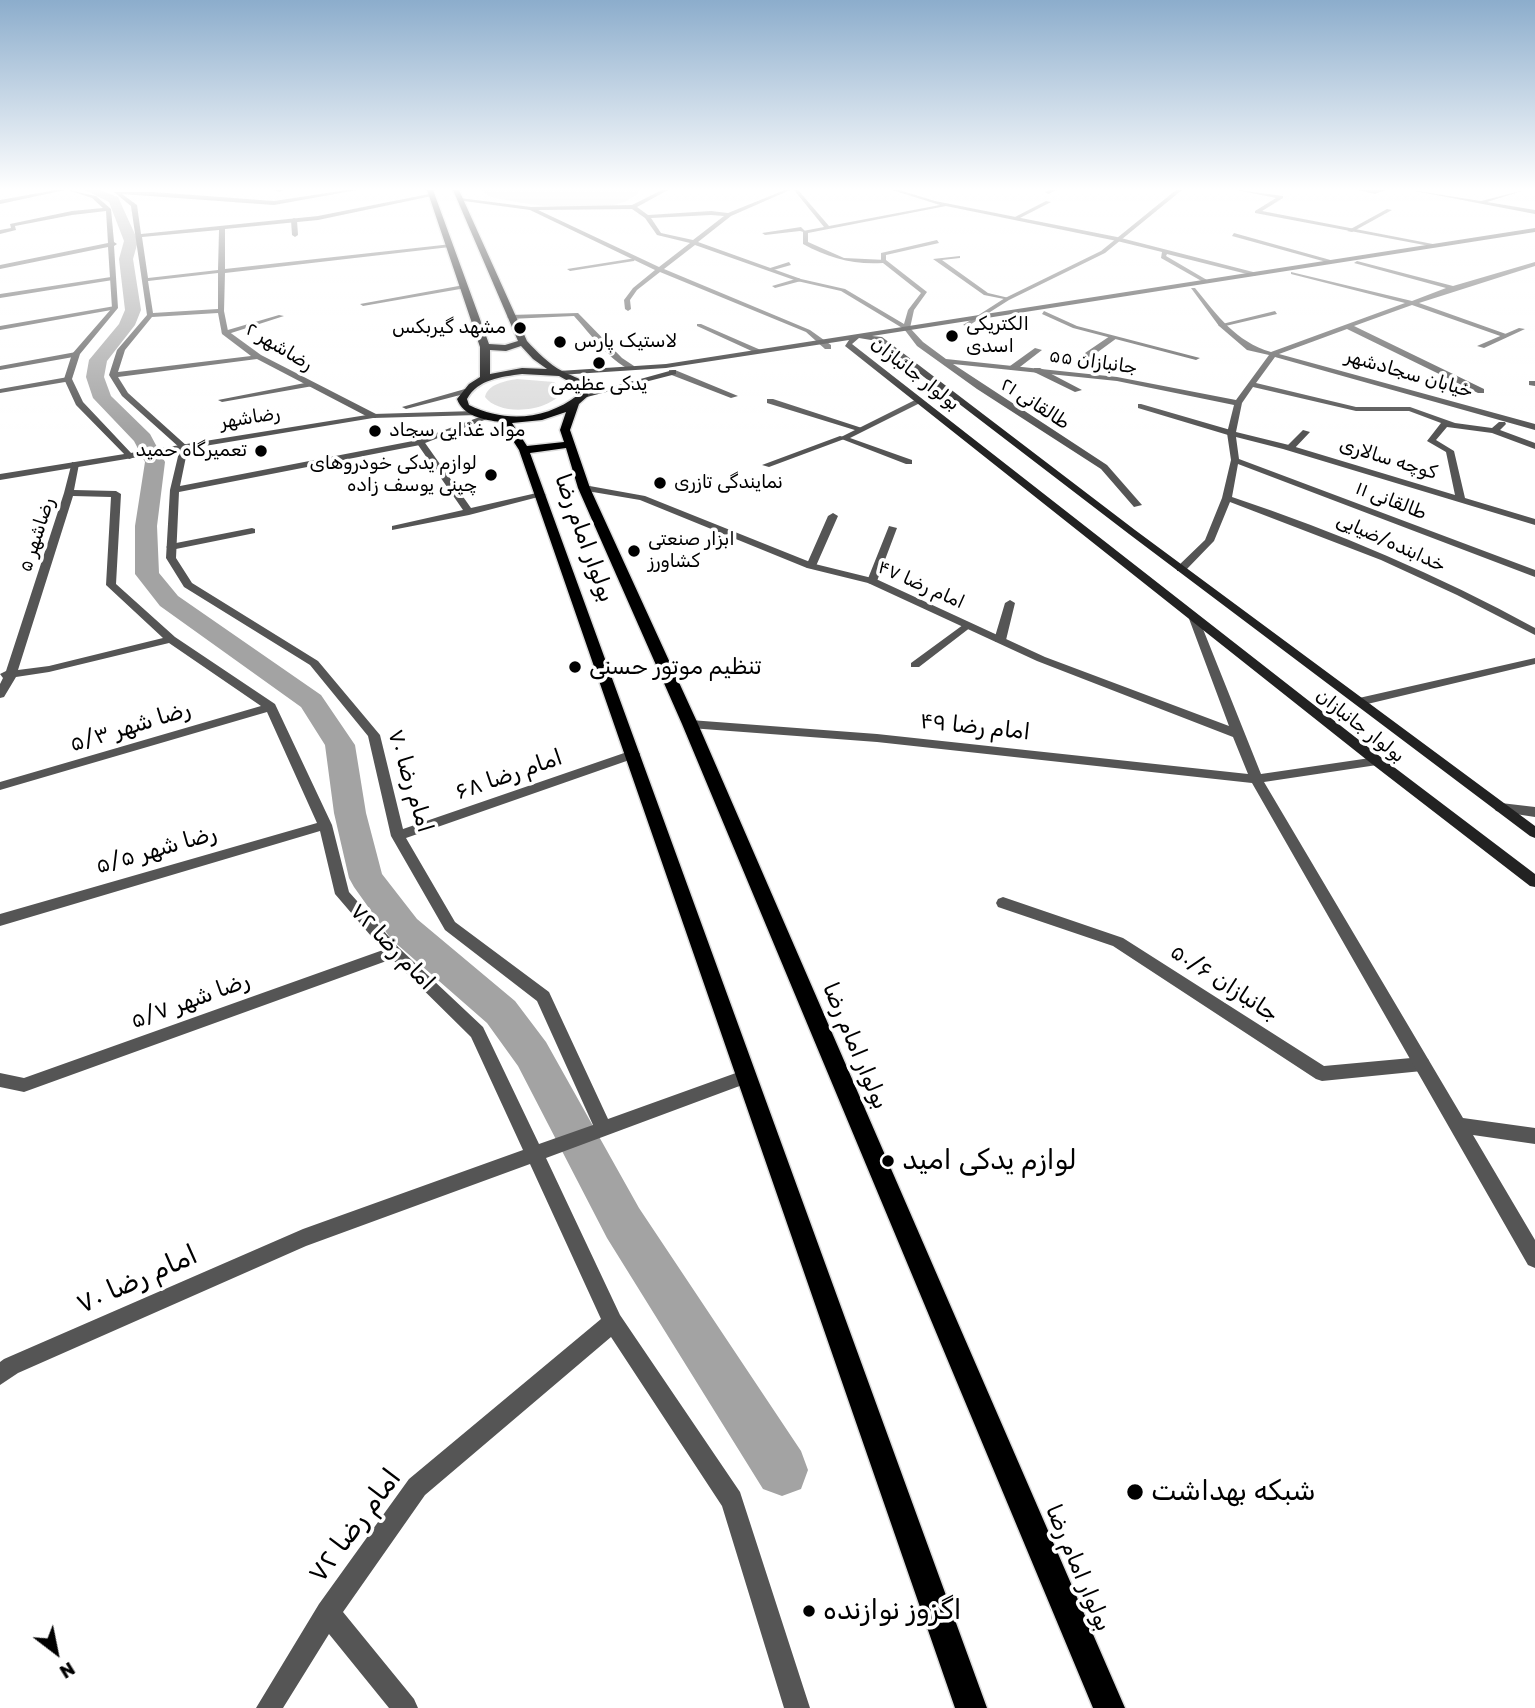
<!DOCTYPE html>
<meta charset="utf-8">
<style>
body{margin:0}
#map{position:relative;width:1535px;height:1708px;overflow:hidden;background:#fff;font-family:Rubik,sans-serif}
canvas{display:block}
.north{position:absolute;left:21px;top:1617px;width:70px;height:70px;-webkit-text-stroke:5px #fff;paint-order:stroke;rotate:148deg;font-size:19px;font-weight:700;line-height:28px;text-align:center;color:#000}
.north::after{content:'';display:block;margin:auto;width:24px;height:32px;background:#000;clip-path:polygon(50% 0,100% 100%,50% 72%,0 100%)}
</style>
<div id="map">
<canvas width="1535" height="1708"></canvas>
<div class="north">N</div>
</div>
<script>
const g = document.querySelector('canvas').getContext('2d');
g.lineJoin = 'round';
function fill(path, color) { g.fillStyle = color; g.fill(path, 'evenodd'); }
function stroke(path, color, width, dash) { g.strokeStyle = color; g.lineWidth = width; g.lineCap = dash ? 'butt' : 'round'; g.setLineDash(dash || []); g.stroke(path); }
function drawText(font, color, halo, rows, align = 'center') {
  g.font = font + ' Rubik,Cairo,sans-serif'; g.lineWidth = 7; g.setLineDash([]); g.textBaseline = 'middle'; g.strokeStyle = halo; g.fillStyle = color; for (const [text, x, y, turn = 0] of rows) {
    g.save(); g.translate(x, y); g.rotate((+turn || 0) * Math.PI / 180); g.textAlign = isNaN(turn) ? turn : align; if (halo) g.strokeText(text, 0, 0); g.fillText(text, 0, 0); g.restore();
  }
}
fill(new Path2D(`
 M482 190H641C618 221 524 204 490 197Z
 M517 379 554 382 563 391C550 412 500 417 485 397 488 384 505 381 517 379Z`), '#dcdcdc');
fill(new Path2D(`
 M85 190H100L118 197 138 241 133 259 141 310 135 325 107 361 104 377 111 396 150 434 165 462 157 526 159 573 178 596 321 695 355 745 366 813 382 874 417 919 515 1001 546 1042 639 1208 801 1451 808 1470 801 1489 782 1496 763 1489 607 1238 518 1066 487 1023 391 939 354 887 349 878 334 813 325 745 301 707 160 606 135 574V526L145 462 134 441 93 398 86 377 89 360 119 324 125 310 119 259 124 241 109 202Z`), '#a3a3a3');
const primary = new Path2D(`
 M427 190H433L489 344 505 345 518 341 453 190H459L527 341C537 352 549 364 562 371 571 376 579 377 587 385L588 396 579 404 570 430 590 488 698 724 1125 1708H1093L682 724 578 488 566 448 530 453 987 1708H955L519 450 501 422C484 420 463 416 457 399L469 384 480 377V347ZM521 346 533 359 547 369 522 368 490 374V350L506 351ZM522 374 559 376 577 386 578 395C546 420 505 423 469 405L467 399C478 379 501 377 522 374ZM566 412 560 430 564 442 527 446 512 423 542 420Z`);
stroke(primary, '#dbdbdb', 3);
fill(new Path2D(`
 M273 190H283L280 192Z
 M1050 190H1057L1048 194 1045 192Z
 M1237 190 1283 196V198L1262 211 1438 245 1435 247 1255 213V211L1276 198Z
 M1046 201 1051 202 1018 219 1013 218Z
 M294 218 297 220 298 235 295 237 292 235 291 220Z
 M801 227 807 233 800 231 765 235 762 233Z
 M937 240 939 243 886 255V262L881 261V253Z
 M960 256V258L942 260 988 293 1009 298V300L984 295 933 259Z
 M636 258 634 261 570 271 567 269Z
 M789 262 791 265 770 271 767 269Z
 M111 277 113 280 0 298V294Z
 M799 278 801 281 775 288 772 286Z
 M464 285 466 288 363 306 360 304Z
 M115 306 117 309 0 330V326Z
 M1275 311 1277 314 1221 327 1218 325Z
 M279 315 284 316 228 334 221 332Z
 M697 324H701L763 351 756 353 697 326Z
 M1519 328 1525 329 1484 348 1477 346Z
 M1110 336 1117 338 1091 357H1085V353Z
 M1035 348 1042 350 1016 370H1010V366Z
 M76 352H79V356L0 370V366Z
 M1034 368H1040L1082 390 1075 392 1034 372Z
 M669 370H675L738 396 731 398 669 374Z
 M68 377H71V381L0 393V389Z
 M1529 381H1535V386L1529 385Z
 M310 382 314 384 313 386 222 402 218 400Z
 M767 399H773L865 429 858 431 767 403Z
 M1141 404 1234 431 1235 433 1228 435 1138 408V404Z
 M1303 430 1310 432 1293 450H1287V446Z
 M840 436 847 438 769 467 762 465Z
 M420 439 423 440 471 508 541 492 546 495 469 515 392 530V526L463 510 416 442Z
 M833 513 838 516 816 566 807 568 806 566 828 516Z
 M889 526 897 528 877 581 872 584 868 583 867 581Z
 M252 528 255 529V533L171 550 166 547 171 544Z
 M1010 600 1015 603 1006 640 1004 642H996L994 640 1005 603Z
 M967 622 972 625 971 627 919 667H911V663Z
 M1003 897 1123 938 1324 1066 1422 1057 1428 1059 1430 1064 1428 1069 1422 1071 1322 1081 1316 1079 1113 946 998 907 996 903 998 899Z`), '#555');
fill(new Path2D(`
 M56 190H65L0 204V200Z
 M68 190 96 196 111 209 114 242 117 244 114 246 118 308 80 354 72 379 83 402 132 454V458L129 459 76 405 64 379 72 354 112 308 108 247 0 269V265L108 243 106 211 72 215 15 226 16 230 0 234V230L11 228 10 224 72 211 103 208 92 198Z
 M347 190H357L274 205 122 194 137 205 141 234 318 216 434 193 432 196 318 220 225 229V269L452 244 450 247 225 273 224 311 228 331 261 355 376 414V418H370L257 359 118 377 128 393 188 447 180 486 418 440 485 415 492 417 420 445 179 492 176 558 192 583 318 661 380 735 403 829 630 751H638L640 754 638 757 406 838 455 922 549 992 608 1119 747 1069 753 1071 755 1076 753 1081 546 1158 620 1315 740 1492 810 1708H784L722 1506 611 1337 425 1495 343 1612 414 1699 418 1708H389L329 1634 283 1708H256L319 1604 409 1479 601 1319 530 1164 306 1246 18 1373 0 1385V1362L4 1359 303 1229 523 1150 471 1037 392 959 24 1092 0 1087V1073L24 1078 383 950 335 894 320 831 0 926V914L317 823 267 712 0 790V782L261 706 169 643 49 672 16 677 4 697 0 698V684L3 678 0 674 6 671 64 493 72 462 79 464 74 490 116 491 121 494 116 584 175 637 275 704 332 825 349 892 399 948 483 1027 539 1144 593 1125 537 1001 445 930 391 836 368 736 310 665 184 587 166 558 170 490 180 448 122 396 109 375 117 350 147 315 131 206 114 192H153L274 201ZM219 230 218 270 148 278 142 237ZM218 273V309L153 313 148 281ZM218 313 222 334 251 356 118 372 125 350 152 317ZM73 496 111 497 106 585 163 638 49 666 18 670Z
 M662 190H668L637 207 648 215 711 211 728 213 785 190H790L731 216 698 242 801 279 845 289 904 324 908 310 921 293 883 263C853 265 829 258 803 244V231L824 227 794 190H798L829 226 940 205 892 190H899L935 201 1117 237 1257 273 1255 276 1167 254 1166 256 1207 280 1205 283 1161 258 1162 252 1117 241 946 206 808 233V242L844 258 886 260 927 292 914 310 910 328 923 342 946 359 1117 377 1236 400 1269 355 1247 350 1219 326 1191 288H1195C1217 315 1236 342 1271 352L1405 303 1291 274V272L1412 301 1446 288 1354 263 1357 261 1453 286 1535 262V266L1419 303 1506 334V338L1412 305 1354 326 1484 389V393H1478L1347 329 1279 354 1535 424V430L1275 357 1256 383 1356 407H1410L1455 423 1492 428 1499 422H1505L1506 424 1500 430 1535 443V449L1492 433 1447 427 1436 440 1454 451 1465 498 1535 519V525L1283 449 1236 437 1239 459 1535 570V577L1238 464 1232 497C1337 532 1438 575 1535 628V635L1457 595 1381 560 1230 502 1214 541 1185 571H1177V567L1205 540 1222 498 1231 460 1227 433 1234 405 1117 381 953 364 1107 465 1142 505 1134 507 1101 469 977 389 917 346 904 329 841 291 797 281 695 245 664 269 810 330 831 345V349H825L806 332 660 272 637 290 630 300 631 309 628 311 625 309 624 300 633 288 655 270 530 210 457 200 460 198 531 207 632 205ZM632 209 645 218 657 235 690 243 659 267 538 210ZM711 215 724 216 693 240 661 233 651 218ZM1253 387 1356 411H1409L1441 423 1427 441 1446 452 1455 495 1289 445 1236 432 1242 403Z
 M1358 190H1386L1375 194Z
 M1410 190 1481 201 1525 190 1487 202 1535 210V214Z
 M1387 209 1392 210 1352 232 1347 231Z
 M1234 233 1334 261 1335 262 1330 263 1232 236Z
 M1044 311 1077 326 1200 358 1196 360 1073 328 1042 314Z
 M578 313 622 358 634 366V370C616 369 587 330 574 316L510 319 507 317 510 315Z
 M917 399 924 401 850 438 912 460V464H906L839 438Z
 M584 485 645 496 815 564 876 579 1045 657 1229 726 1188 616 1193 613 1197 614 1261 774 1377 757 1382 758 1383 761 1377 765 1264 782 1463 1118 1535 1128V1144L1473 1135 1535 1240V1268L1528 1265 1252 783 877 742 690 728 684 724 690 720 877 734 1248 774 1233 737 1037 661 868 583 807 568 640 500 581 490V486Z
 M1535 658V664L1359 706 1353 702 1359 698Z
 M1501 803 1535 807V817L1496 811 1494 808Z`), '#555');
fill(new Path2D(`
 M1176 190H1182L1105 253 1009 300 968 326 963 325 1005 298 1101 251Z
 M465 389H468V393L406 409 402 407Z
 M475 411 479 413 478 415 373 418 0 480V474L373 414Z`), '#555');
fill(new Path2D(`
 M1535 228V232L872 336 882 337 1135 530 1535 826V838L1530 836 1129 534 877 341 859 338 852 344 1382 758 1535 874V887L1530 886 1372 764 845 346 849 340 666 368 559 375 555 373 559 371 666 364Z
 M673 370H676V374L583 398 579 396Z`), '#222');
fill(primary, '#000');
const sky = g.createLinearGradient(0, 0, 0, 429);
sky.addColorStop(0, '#8cadcc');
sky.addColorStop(0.44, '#fff');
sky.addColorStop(1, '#ffffff00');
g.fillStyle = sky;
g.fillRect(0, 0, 1535, 429);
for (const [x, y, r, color] of [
 [520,328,7,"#000"],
 [952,336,7,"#000"],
 [560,342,7,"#000"],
 [599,363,7,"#000"],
 [375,431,7,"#000"],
 [261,451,7,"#000"],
 [491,475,7,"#000"],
 [660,483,7,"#000"],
 [634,551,7,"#000"],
 [575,667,7,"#000"],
 [888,1161,7,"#000"],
 [1135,1492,9,"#000"],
 [809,1611,7,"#000"]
]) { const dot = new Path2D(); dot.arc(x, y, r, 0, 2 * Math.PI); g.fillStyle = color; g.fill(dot); stroke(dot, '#fff', 2.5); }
drawText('19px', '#000', '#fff', [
 ["الکتریکی",966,325],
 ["اسدی",966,347],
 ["مشهد گیربکس",506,328,"right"],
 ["لاستیک پارس",574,342],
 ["یدکی عظیمی",599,385,"center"],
 ["مواد غذایی سجاد",389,431],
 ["تعمیرگاه حمید",247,451,"right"],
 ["لوازم یدکی خودروهای",477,464,"right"],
 ["چینی یوسف زاده",477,486,"right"],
 ["نمایندگی تازری",674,483],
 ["ابزار صنعتی",648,540],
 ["کشاورز",648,562]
], 'left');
drawText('19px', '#000', '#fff', [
 ["رضاشهر ۲",279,347,31],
 ["جانبازان ۵۵",1093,362,8],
 ["بولوار جانبازان",915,374,38],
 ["خیابان سجادشهر",1409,374,16],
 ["طالقانی ۲۱",1035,404,33],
 ["رضاشهر",250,418,-9],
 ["کوچه سالاری",1388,459,17],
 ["طالقانی ۱۱",1391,501,21],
 ["رضاشهر ۵",37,535,-72],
 ["خدابنده/ضیایی",1391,543,24],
 ["امام رضا ۴۷",921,585,24],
 ["بولوار جانبازان",1360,726,38]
]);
drawText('23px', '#000', '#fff', [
 ["بولوار امام رضا",584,538,70],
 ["۵/۳ رضا شهر",130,727,-17],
 ["امام رضا ۴۹",975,727,6],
 ["امام رضا ۶۸",509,775,-19],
 ["امام رضا ۷۰",410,781,73],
 ["رضا شهر ۵/۵",156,850,-16],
 ["امام رضا ۷۲",392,947,46],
 ["جانبازان ۵۰/۶",1224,983,33],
 ["رضا شهر ۵/۷",190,1001,-20],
 ["بولوار امام رضا",855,1046,67],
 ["بولوار امام رضا",1078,1568,67]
]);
drawText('23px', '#000', '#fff', [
 ["تنظیم موتور حسنی",589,667]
], 'left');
drawText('28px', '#000', '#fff', [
 ["لوازم یدکی امید",902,1161],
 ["شبکه بهداشت",1151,1492],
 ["اگزوز نوازنده",823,1611]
], 'left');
drawText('28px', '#000', '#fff', [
 ["امام رضا ۷۰",137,1280,-24],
 ["امام رضا ۷۲",355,1526,-53]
]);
</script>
